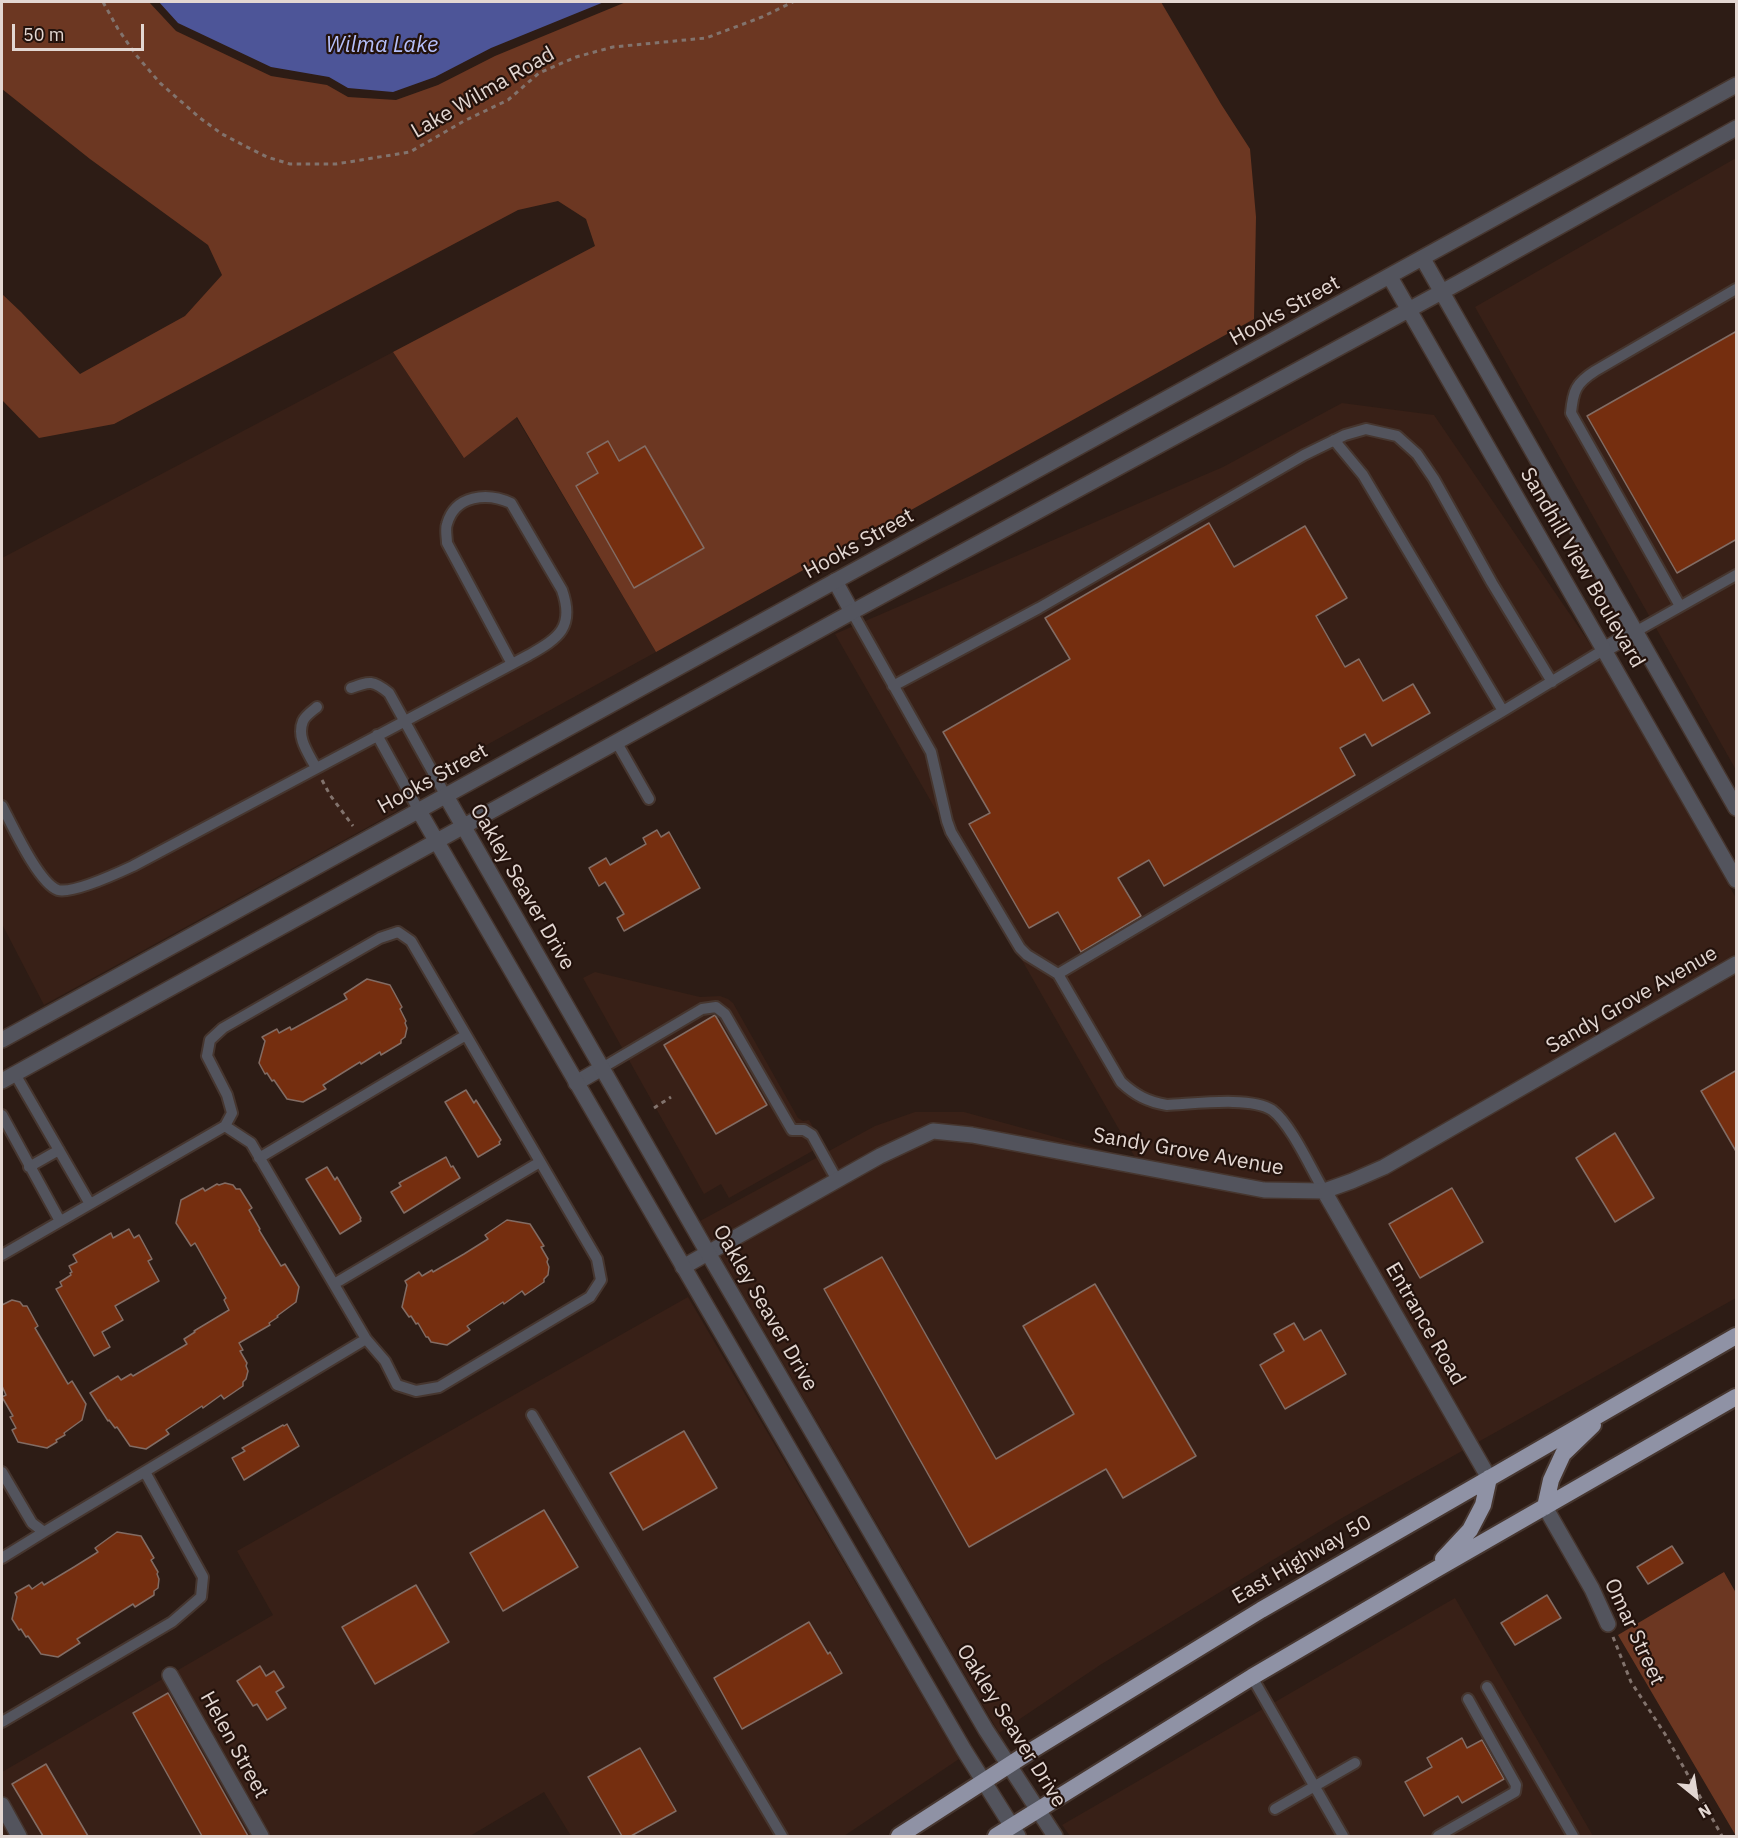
<!DOCTYPE html>
<style>
body{margin:0}
#map{position:relative;width:1738px;height:1838px;overflow:hidden;background:#2d1c15;font-family:"IBM Plex Sans",sans-serif}
canvas{display:block}
.frame{position:absolute;inset:0;border:3px solid #e3d7d2;pointer-events:none}
.north{position:absolute;left:1666px;top:1766px;width:60px;height:60px;-webkit-text-stroke:4px #23120c;paint-order:stroke;rotate:150deg;font-size:16px;font-weight:700;line-height:24px;text-align:center;color:#e3d7d2}
.north::after{content:'';display:block;margin:auto;width:21px;height:27px;background:#e3d7d2;clip-path:polygon(50% 0,100% 100%,50% 72%,0 100%)}
.scale{position:absolute;left:12px;top:24px;width:132px;height:27px;box-sizing:border-box;border:3px solid #e3d7d2;border-top:0;padding-left:8px;font-size:18px;line-height:21px;white-space:nowrap;color:#e3d7d2;-webkit-text-stroke:4px #23120c;paint-order:stroke}
</style>
<div id="map">
<canvas width="1738" height="1838"></canvas>
<div class="frame"></div>
<div class="north">N</div>
<div class="scale">50 m</div>
</div>
<script>
const g = document.querySelector('canvas').getContext('2d');
g.lineJoin = 'round';
function fill(path, color) { g.fillStyle = color; g.fill(path, 'evenodd'); }
function stroke(path, color, width, dash) { g.strokeStyle = color; g.lineWidth = width; g.lineCap = dash ? 'butt' : 'round'; g.setLineDash(dash || []); g.stroke(path); }
function drawText(font, color, halo, rows, align = 'center') {
  g.font = font + ' "IBM Plex Sans",sans-serif'; g.lineWidth = 4.5; g.setLineDash([]); g.textBaseline = 'middle'; g.strokeStyle = halo; g.fillStyle = color; for (const [text, x, y, turn = 0] of rows) {
    g.save(); g.translate(x, y); g.rotate((+turn || 0) * Math.PI / 180); g.textAlign = isNaN(turn) ? turn : align; if (halo) g.strokeText(text, 0, 0); g.fillText(text, 0, 0); g.restore();
  }
}
fill(new Path2D(`
 M1736 158V770L1475 307Z
 M393 352 463 457 516 417 656 652 390 798 397 811 44 1005 2 924V558Z
 M1342 403 1434 415 1597 654 1736 898V1298L1342 1518 1100 1665 999 1733 700 1221 875 1126 915 1112H964L1136 1159 835 634 1223 467Z
 M595 972 700 997 720 996 728 999 733 1003 798 1118 803 1121 809 1120 823 1145 729 1198 721 1184 704 1194 583 978Z
 M688 1297 959 1759 844 1836H571L544 1792 470 1836H2V1772L273 1615 237 1551Z
 M1455 1598 1593 1836H1070L1062 1825Z`), '#382017');
fill(new Path2D(`
 M2 2H149L176 31 271 76 327 85 348 97 396 100 438 85 495 56 626 2H1161L1221 104 1250 149 1256 217 1254 319 656 652 517 417 464 458 393 352 595 246 586 219 558 201 518 210 114 424 39 438 2 400V294L21 312 80 374 185 316 222 275 208 245 90 159 2 89Z
 M1724 1572 1736 1593V1836L1618 1635Z`), '#6c3722');
fill(new Path2D(`
 M159 2H604L491 48 435 77 393 92 348 88 329 77 271 67 178 23Z`), '#4d5598');
const building = new Path2D(`
 M1737 331V539L1677 573 1587 416Z
 M608 441 619 461 645 446 704 548 634 588 576 486 598 473 587 453Z
 M1209 523 1234 567 1305 526 1347 598 1316 616 1345 667 1359 659 1383 701 1413 684 1430 713 1372 746 1365 734 1340 748 1355 775 1164 886 1149 860 1118 878 1141 916 1081 952 1058 912 1029 928 969 824 990 813 943 732 1070 659 1045 618Z
 M657 830 661 837 669 832 700 888 624 931 617 918 624 914 605 882 599 886 589 868 606 858 610 865 646 844 643 838Z
 M367 979 390 985 402 1007 400 1009 406 1021 405 1023 407 1028 405 1037 401 1040V1043L381 1055 380 1052 361 1064 360 1062 323 1085 326 1089 303 1102 287 1099 274 1080 272 1081 267 1073 265 1074 259 1063 265 1041 262 1037 277 1029 279 1033 290 1027 291 1030 311 1019 347 999 344 994Z
 M715 1015 767 1105 716 1134 664 1045Z
 M1737 1070V1153L1701 1091Z
 M466 1090 474 1103 476 1100 501 1140 499 1142 500 1144 478 1157 445 1102Z
 M1615 1133 1654 1198 1615 1222 1576 1158Z
 M446 1157 451 1167 453 1166 460 1178 404 1213 391 1192 401 1186 399 1183Z
 M327 1167 335 1180 337 1177 361 1218 360 1219 361 1221 340 1234 306 1179Z
 M225 1183 233 1185 236 1189H240L252 1208 249 1210 260 1229 259 1230 281 1266 285 1264 299 1287 296 1302 277 1316 278 1317 269 1323 270 1325 239 1343 243 1350 240 1351 247 1363 246 1366 248 1371 246 1379 243 1382V1386L224 1399 221 1395 203 1408 202 1406 166 1430 169 1434 146 1449 130 1446 117 1427 115 1428 109 1420 108 1421 90 1393 118 1376 121 1380 131 1374 133 1376 187 1344 184 1339 195 1332 194 1331 229 1310 224 1300 226 1298 195 1243 191 1246 176 1223 181 1200 203 1188 205 1191 217 1184 219 1185Z
 M1452 1188 1483 1242 1420 1278 1389 1224Z
 M507 1220 530 1224 544 1246 541 1247 548 1259 547 1262 549 1267 548 1275 544 1279V1282L525 1295 522 1291 504 1304 503 1302 467 1326 470 1330 447 1345 431 1342 428 1337H426L418 1323 416 1324 411 1316 409 1317 402 1307 407 1285 405 1281 419 1272 422 1276 432 1270 433 1272 464 1254 488 1239 485 1235Z
 M129 1229 134 1238 139 1235 152 1259 148 1261 159 1281 115 1306 123 1320 102 1332 110 1347 94 1356 56 1289 62 1286 60 1282 71 1275 70 1273 72 1272 69 1266 77 1262 73 1255 111 1233 113 1238Z
 M882 1257 996 1459 1074 1414 1023 1326 1095 1284 1196 1456 1123 1498 1106 1469 969 1547 824 1289Z
 M12 1300 20 1302 23 1306H27L38 1326 35 1328 68 1384 72 1381 86 1404 82 1420 64 1433 65 1435 56 1440 57 1442 47 1448 18 1442 12 1430 16 1428 10 1417 13 1416 2 1397 6 1395 2 1386V1305Z
 M1294 1323 1304 1340 1321 1330 1346 1374 1285 1409 1260 1365 1284 1351 1274 1334Z
 M287 1424 299 1446 244 1480 232 1458 245 1451 242 1448 283 1425 284 1426Z
 M684 1431 717 1488 643 1530 610 1473Z
 M544 1510 578 1567 503 1611 470 1553Z
 M117 1532 141 1536 154 1558 151 1560 158 1572 157 1574 159 1579 158 1588 154 1591V1595L135 1607 133 1604 77 1639 80 1643 58 1657 41 1654 28 1636 26 1637 21 1629 19 1630 12 1619 17 1597 15 1593 29 1585 32 1589 42 1582 44 1585 74 1567 98 1552 95 1548Z
 M1672 1546 1683 1563 1648 1584 1637 1567Z
 M416 1585 449 1642 375 1684 342 1627Z
 M1547 1595 1561 1618 1515 1645 1501 1623Z
 M809 1622 828 1654 830 1652 842 1673 742 1729 714 1678Z
 M260 1666 266 1676 274 1671 284 1687 276 1692 286 1708 267 1720 257 1704 253 1706 237 1681Z
 M168 1693 248 1836H202L133 1713Z
 M1462 1738 1467 1748 1482 1740 1504 1779 1462 1803 1458 1796 1424 1816 1405 1782 1432 1767 1427 1758Z
 M640 1748 676 1811 631 1836H622L588 1777Z
 M46 1764 88 1836H43L12 1784Z`);
fill(building, '#752e0f');
stroke(building, '#826c64', 1.5);
const service = new Path2D(`
 M1334 440 1363 475 1503 711
 M1680 606 1571 413C1573 391 1576 383 1595 371L1736 289
 M852 612 931 752 947 821 951 832 1020 948 1027 955 1058 974 1121 1082C1135 1095 1148 1102 1167 1105 1193 1104 1251 1096 1272 1110 1291 1124 1311 1169 1324 1191
 M1635 632 1736 575
 M893 686 1039 608 1304 455 1345 435 1366 429 1397 436 1417 454 1434 479 1492 583 1552 682
 M351 688C370 681 373 680 389 693L446 796
 M377 735 419 811
 M617 743 649 799
 M316 768C309 754 296 738 303 721 305 716 312 711 317 707
 M2 806C12 825 39 884 58 890 73 894 118 873 133 866L529 655C559 638 575 627 562 590L511 503C487 492 455 495 447 524 445 529 447 538 447 543L512 664
 M1058 974 1503 711 1605 649
 M602 1068 702 1009 716 1007 725 1014 792 1130H804L812 1135 837 1180
 M15 1074 90 1204
 M2 1115 60 1221
 M225 1126 232 1113 227 1095 207 1056 210 1040 223 1028 380 938 398 932 411 941 597 1259 601 1280 590 1297 439 1387 416 1391 397 1385 385 1361 366 1339
 M259 1158 466 1035
 M29 1167 59 1150
 M2 1255 225 1126 251 1143 366 1339 44 1532 32 1523 2 1472
 M334 1284 540 1162
 M532 1415 782 1836
 M2 1558 44 1532
 M1252 1677 1343 1836
 M1487 1687 1573 1836
 M2 1722 172 1622 201 1597 203 1577 145 1472
 M1275 1809 1355 1763
 M1438 1836 1515 1792 1516 1785 1468 1699`);
const minor = new Path2D(`
 M835 581 852 612
 M1605 649 1635 632
 M576 1083 602 1068
 M1324 1191 1489 1478
 M683 1267 880 1156 933 1131 972 1135 1264 1190 1324 1191 1352 1181 1384 1167 1736 964
 M1545 1507 1592 1589 1608 1624
 M170 1675 261 1836
 M2 1805 19 1836`);
const tertiary = new Path2D(`
 M1423 259 1736 808
 M1390 277 1736 880
 M446 796 708 1253 986 1730 1055 1836
 M419 811 964 1750 1018 1836
 M2 1040 1736 85
 M2 1081 852 612 1460 282 1736 128`);
const trunk = new Path2D(`
 M1545 1507 1551 1480 1563 1454 1593 1425
 M1443 1559 1470 1530 1483 1505 1489 1478
 M899 1836 1034 1749 1261 1610 1736 1336
 M996 1836 1252 1677 1433 1571 1736 1397`);
stroke(service, '#46362f', 14);
stroke(minor, '#46362f', 18);
stroke(tertiary, '#46362f', 18);
stroke(trunk, '#46362f', 20);
stroke(new Path2D(`
 M103 2 118 29 136 55 160 83 200 118 222 134 245 146 267 157 290 164H336L410 152 464 121 508 100 539 73 576 57 613 47 706 38 762 17 793 2
 M322 780 330 795 353 826
 M654 1108 671 1097
 M1613 1637 1631 1682 1665 1734 1722 1836`), '#82736d', 3, [4.5, 4.5]);
stroke(service, '#53545d', 10);
stroke(minor, '#53545d', 15);
stroke(tertiary, '#53545d', 15);
stroke(trunk, '#8f92a5', 16);
drawText('21px', '#e3d7d2', '#23120c', [
 ["Lake Wilma Road",483,93,-30],
 ["Hooks Street",1285,311,-29],
 ["Hooks Street",859,544,-29],
 ["Sandhill View Boulevard",1582,568,60],
 ["Hooks Street",433,779,-29],
 ["Oakley Seaver Drive",522,887,60],
 ["Sandy Grove Avenue",1632,1000,-30],
 ["Sandy Grove Avenue",1188,1152,10],
 ["Oakley Seaver Drive",765,1308,60],
 ["Entrance Road",1425,1324,60],
 ["East Highway 50",1302,1560,-30],
 ["Omar Street",1634,1632,65],
 ["Oakley Seaver Drive",1011,1726,58],
 ["Helen Street",234,1745,61]
]);
drawText('italic 22px', '#b5bff9', '#23120c', [
 ["Wilma Lake",382,46]
]);
</script>
